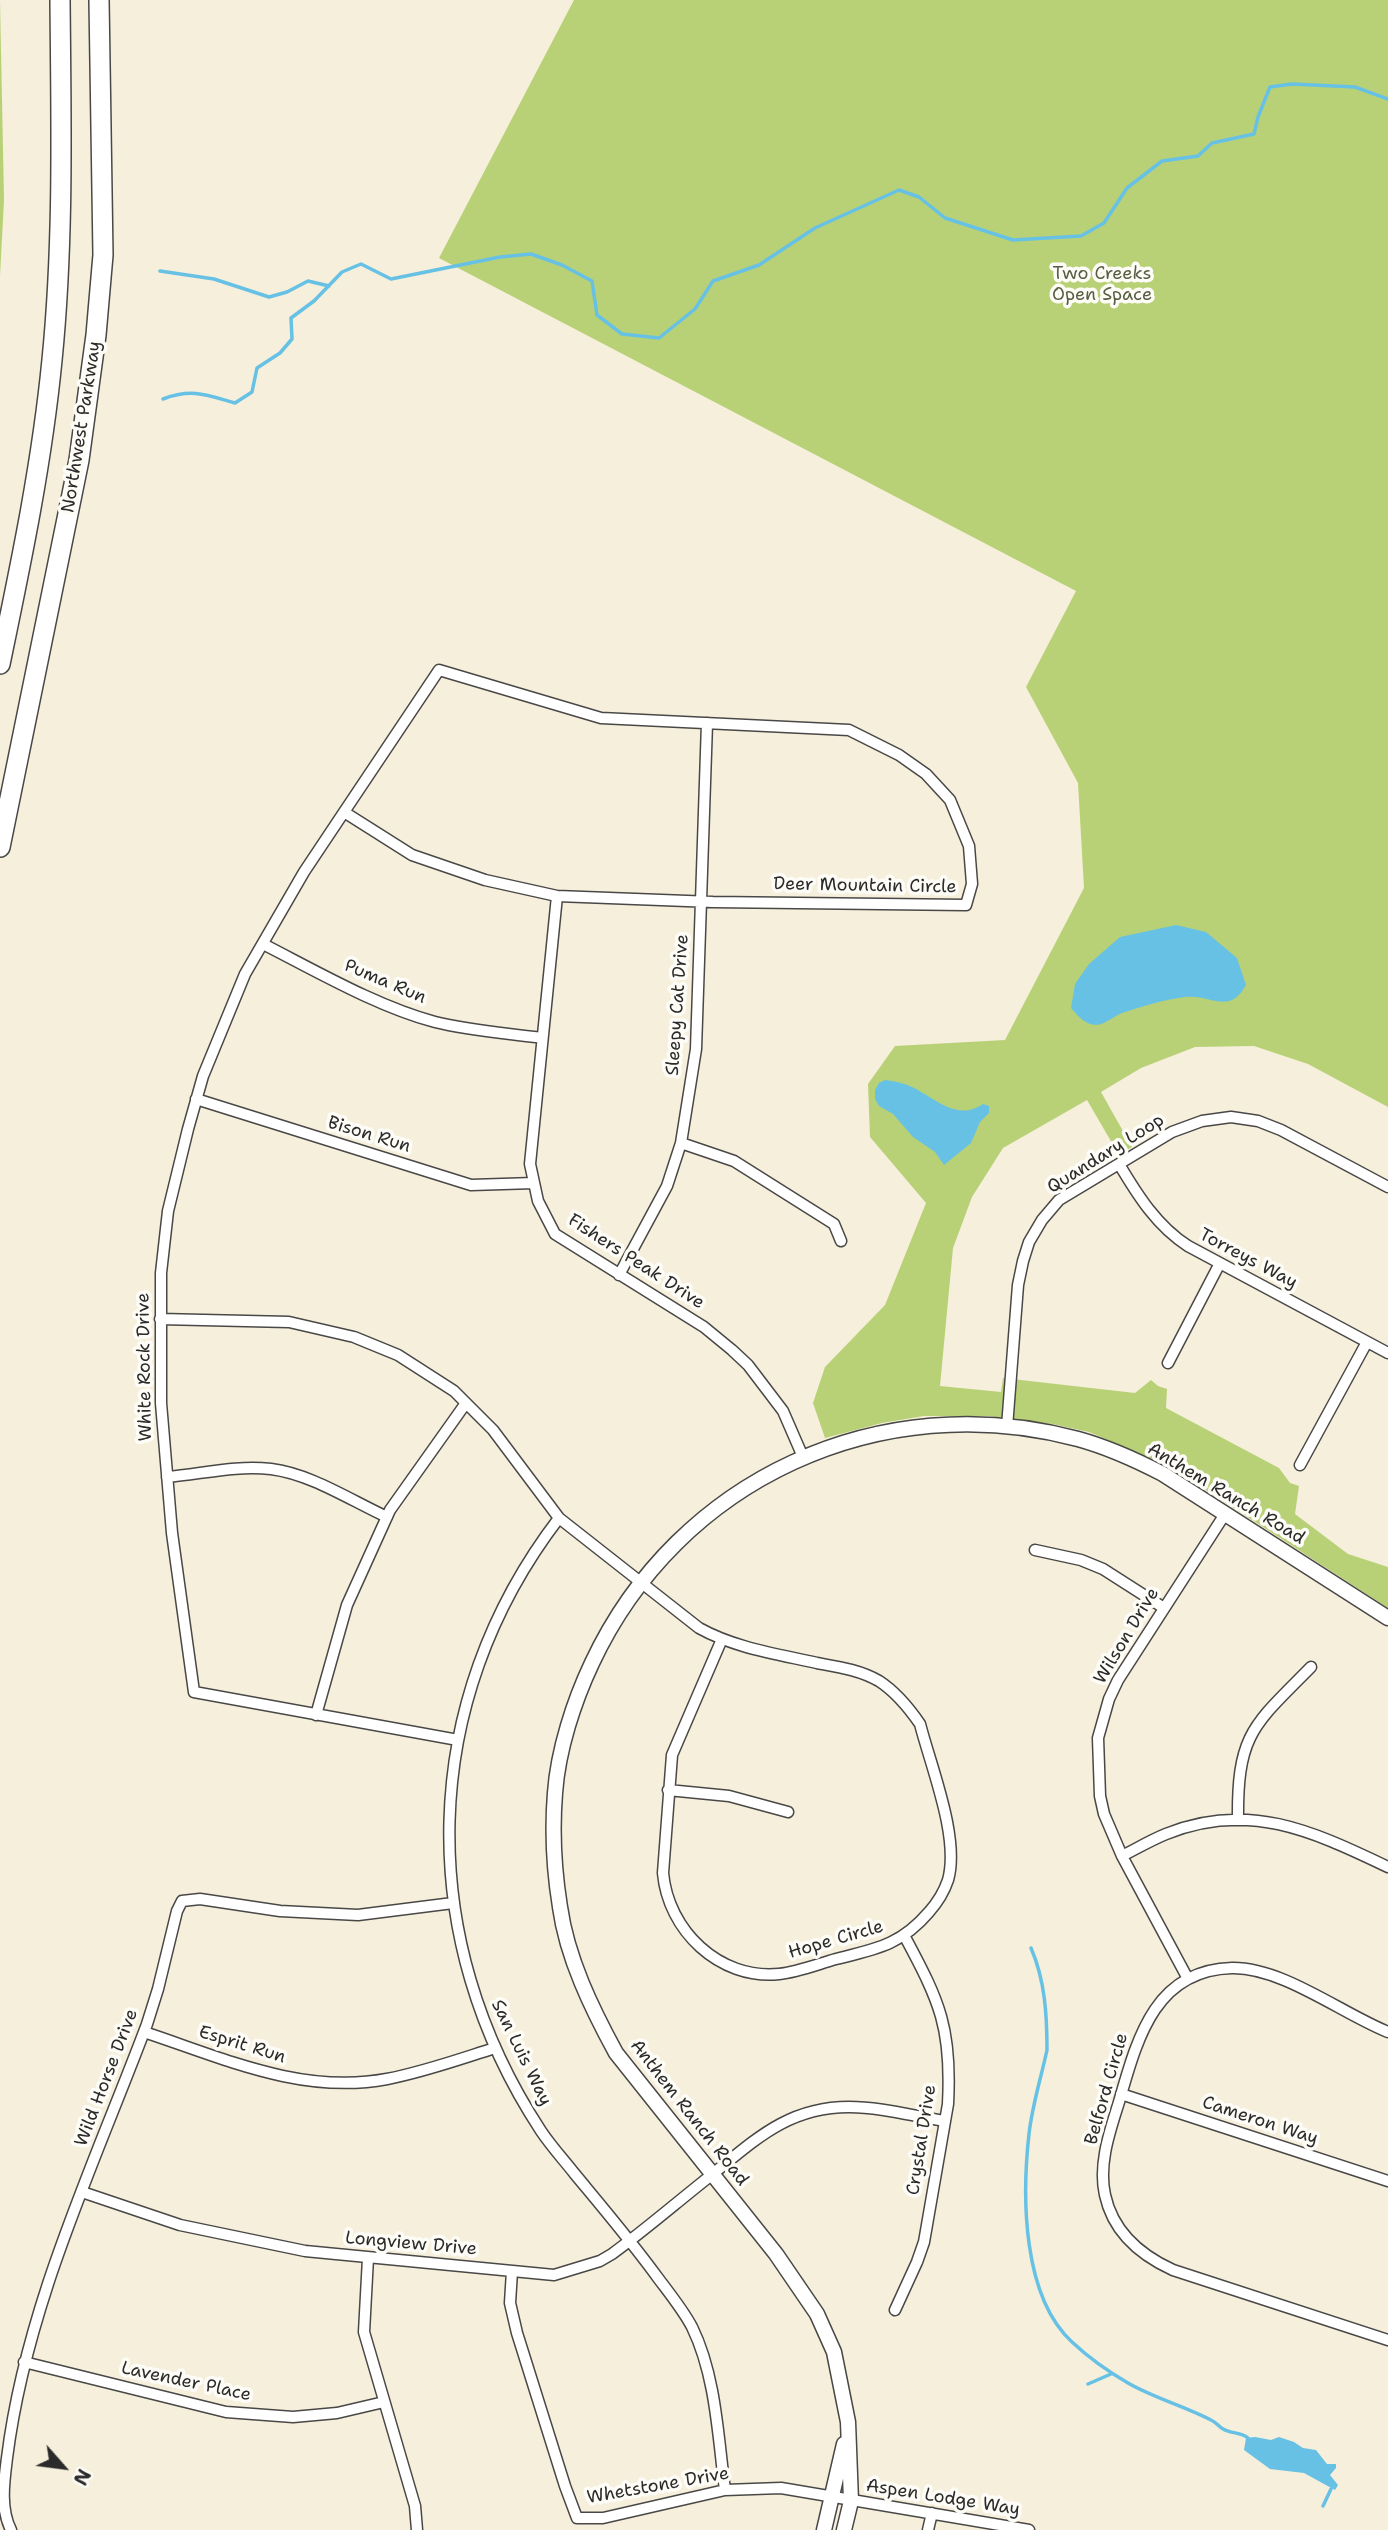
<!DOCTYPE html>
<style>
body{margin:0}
#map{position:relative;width:1388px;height:2530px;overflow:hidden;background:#f5efdc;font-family:"Shantell Sans",sans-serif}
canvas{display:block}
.north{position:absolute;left:28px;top:2432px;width:70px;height:70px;-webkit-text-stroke:5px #fdfcf7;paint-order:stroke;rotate:118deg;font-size:19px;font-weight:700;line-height:28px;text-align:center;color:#2b2b2b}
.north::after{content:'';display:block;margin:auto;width:24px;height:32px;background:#2b2b2b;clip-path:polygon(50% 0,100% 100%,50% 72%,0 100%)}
</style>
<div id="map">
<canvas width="1388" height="2530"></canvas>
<div class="north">N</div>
</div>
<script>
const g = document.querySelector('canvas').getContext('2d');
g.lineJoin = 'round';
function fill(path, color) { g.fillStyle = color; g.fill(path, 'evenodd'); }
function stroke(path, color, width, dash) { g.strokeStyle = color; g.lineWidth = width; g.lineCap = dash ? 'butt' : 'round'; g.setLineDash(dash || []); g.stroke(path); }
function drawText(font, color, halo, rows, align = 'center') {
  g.font = font + ' "Shantell Sans",sans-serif'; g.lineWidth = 7; g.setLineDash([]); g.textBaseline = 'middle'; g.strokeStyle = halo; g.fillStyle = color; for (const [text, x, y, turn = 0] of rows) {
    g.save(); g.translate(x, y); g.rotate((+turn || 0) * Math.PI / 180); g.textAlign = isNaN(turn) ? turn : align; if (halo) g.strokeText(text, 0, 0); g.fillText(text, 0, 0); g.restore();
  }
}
fill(new Path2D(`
 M0 0 4 200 0 276Z
 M574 0H1388V1107L1308 1064 1254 1046 1195 1047 1141 1068 1101 1092 1132 1147 1119 1155 1087 1100 1003 1148 972 1197 953 1248 940 1386 1001 1392 1003 1378 1135 1393 1151 1380 1158 1386 1167 1389 1166 1408 1279 1468 1290 1483 1299 1486 1295 1514 1348 1554 1388 1567V1608L1169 1466 1089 1432 1052 1424 988 1416H924L882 1423 825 1438 813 1403 825 1367 885 1305 926 1203 870 1137 868 1084 895 1046 1005 1040 1084 888 1078 783 1026 687 1076 591 439 258Z`), '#b9d176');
fill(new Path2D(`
 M1176 925 1206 932 1237 958 1246 985C1229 1016 1211 994 1185 997 1163 1000 1143 1006 1122 1013 1115 1016 1105 1024 1097 1025 1085 1025 1078 1016 1071 1008L1075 984 1089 964 1120 937Z
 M885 1080C894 1081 904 1083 912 1087 935 1098 957 1122 983 1104L989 1106V1113L980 1122 971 1143 944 1165 935 1152 913 1137 893 1114 879 1106 875 1099V1090L879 1083Z
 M1255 2437 1271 2440 1279 2437 1294 2442 1303 2448 1316 2450 1327 2464H1336V2468L1330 2475 1338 2485 1335 2490 1304 2473 1270 2469 1244 2450 1246 2438Z`), '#67c1e5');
stroke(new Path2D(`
 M160 271 214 279 269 297 287 292 308 281 329 286
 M163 399C192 388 207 395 235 403L252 392 257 368 280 353 292 339 291 318 314 301 342 272 361 264 391 279 500 257 531 254 562 265 592 281 597 315 622 334 659 338 695 309 713 281 759 265 815 228 899 190 919 197 945 218 1013 240 1081 236 1104 223 1127 188 1162 161 1198 156 1212 143 1254 134 1258 117 1270 87 1292 84 1355 87 1388 99
 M1031 1948C1045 1980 1047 2015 1047 2050 1041 2078 1032 2106 1029 2134 1022 2196 1022 2296 1072 2342 1088 2357 1109 2372 1128 2383 1154 2398 1184 2406 1211 2420 1216 2422 1219 2427 1223 2429 1232 2434 1241 2432 1248 2438
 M1088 2384 1111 2374
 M1323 2506 1331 2489`), '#67c1e5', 3.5);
const minor = new Path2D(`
 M439 670 601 718 849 730 899 755 926 774 950 800 969 846 972 884 966 905 713 902 557 896 485 880 412 855 344 812Z
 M344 812 304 872 245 974 203 1076 188 1129 168 1211 161 1273V1403L172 1533 194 1692 458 1740
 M557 896 530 1164 538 1201 555 1234 704 1327 732 1350 748 1365 783 1411 803 1457
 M263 944C316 971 378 1007 435 1022 471 1031 506 1033 542 1038
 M196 1099 471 1185 534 1183
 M681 1143 734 1161 834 1224 841 1241
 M1119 1164C1138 1196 1157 1226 1188 1246L1388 1353
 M619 1275 667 1186 681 1143 696 1049 707 723
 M160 1319 289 1322 354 1337 398 1355 454 1391 493 1430 559 1518 699 1628C735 1648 777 1654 817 1663 839 1667 860 1670 879 1681 896 1692 909 1708 920 1724 931 1767 960 1838 948 1880 944 1892 937 1903 929 1912 901 1945 876 1949 836 1959 818 1964 798 1972 779 1974 719 1980 668 1930 663 1873L672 1755 722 1639
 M1168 1363 1220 1263
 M1007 1427 1018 1285 1023 1261 1029 1242 1042 1220 1059 1200 1172 1132 1202 1121 1231 1117 1258 1121 1281 1130 1388 1187
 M1300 1465 1367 1342
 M167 1477C202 1474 236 1465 271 1469 311 1474 350 1500 387 1517
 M559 1518C418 1702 414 1938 541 2131 551 2146 563 2159 574 2173 603 2208 632 2242 658 2278 670 2294 683 2310 692 2327 716 2376 718 2437 725 2490
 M1035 1550 1081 1560 1103 1569 1164 1608
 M316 1715 347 1605 390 1510 466 1403
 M668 1790 729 1796 788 1812
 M1238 1820C1237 1733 1254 1725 1311 1667
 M1122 1856C1136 1849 1151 1840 1166 1834 1249 1800 1314 1832 1388 1867
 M1188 1979 1122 1856 1104 1814 1100 1796 1098 1738 1109 1699 1118 1680 1225 1514
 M144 2032C223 2058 302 2095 387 2079 424 2072 460 2059 495 2048
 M1388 2032C1341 2013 1282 1967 1232 1968 1154 1970 1137 2040 1119 2102 1110 2131 1098 2164 1105 2195 1113 2232 1140 2255 1173 2270L1388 2340
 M1121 2094 1388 2181
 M82 2192 180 2225 305 2251 554 2275 600 2261 612 2254C645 2230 676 2203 709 2177 754 2141 787 2107 849 2107 881 2107 913 2116 945 2121
 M368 2258 364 2332 415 2506 417 2530
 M512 2271 510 2303 517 2333 565 2486 577 2518H603L725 2490 781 2488 1029 2530
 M895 2310 917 2262 924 2242 948 2104C952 2029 940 2002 905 1937
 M24 2362 226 2412 293 2417 337 2413 384 2402
 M11 2530C0 2508 4 2482 7 2458 26 2306 94 2165 147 2024L158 1989 177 1911 182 1901 200 1899 280 1911 358 1915 453 1903
 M928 2530 932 2513`);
const tertiary = new Path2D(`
 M824 2530 844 2444
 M844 2530 851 2501 848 2422 834 2352 817 2314 776 2254 616 2053C592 2009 567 1958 560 1907 554 1870 552 1830 555 1793 558 1750 574 1701 592 1663 678 1479 881 1386 1078 1439 1107 1447 1136 1460 1163 1474L1388 1618`);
const motorway = new Path2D(`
 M0 664C21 563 42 463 52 360 64 241 61 120 60 0
 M0 847 79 460 96 335 103 255 99 0`);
stroke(minor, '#494846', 13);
stroke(tertiary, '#494846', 17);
stroke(motorway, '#494846', 22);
stroke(minor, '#fff', 10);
stroke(tertiary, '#fff', 14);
stroke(motorway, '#fff', 19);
drawText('18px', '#565d42', '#fdfcf7', [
 ["Two Creeks",1102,274],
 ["Open Space",1102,295]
]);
drawText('18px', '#2b2b2b', '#fdfcf7', [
 ["Northwest Parkway",82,427,-81],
 ["Deer Mountain Circle",865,886,1],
 ["Puma Run",385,982,23],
 ["Sleepy Cat Drive",678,1005,-86],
 ["Bison Run",369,1135,17],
 ["Quandary Loop",1106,1154,-32],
 ["Torreys Way",1248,1259,28],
 ["Fishers Peak Drive",636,1262,33],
 ["White Rock Drive",145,1367,-91],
 ["Anthem Ranch Road",1226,1494,31],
 ["Wilson Drive",1127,1636,-59],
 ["Hope Circle",836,1940,-16],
 ["Esprit Run",242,2045,17],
 ["San Luis Way",521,2053,64],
 ["Wild Horse Drive",107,2078,-69],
 ["Belford Circle",1107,2089,-74],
 ["Anthem Ranch Road",689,2113,52],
 ["Cameron Way",1260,2121,18],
 ["Crystal Drive",922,2140,-81],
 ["Longview Drive",411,2244,5],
 ["Lavender Place",186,2382,12],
 ["Whetstone Drive",658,2486,-10],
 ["Aspen Lodge Way",943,2498,9]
]);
</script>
